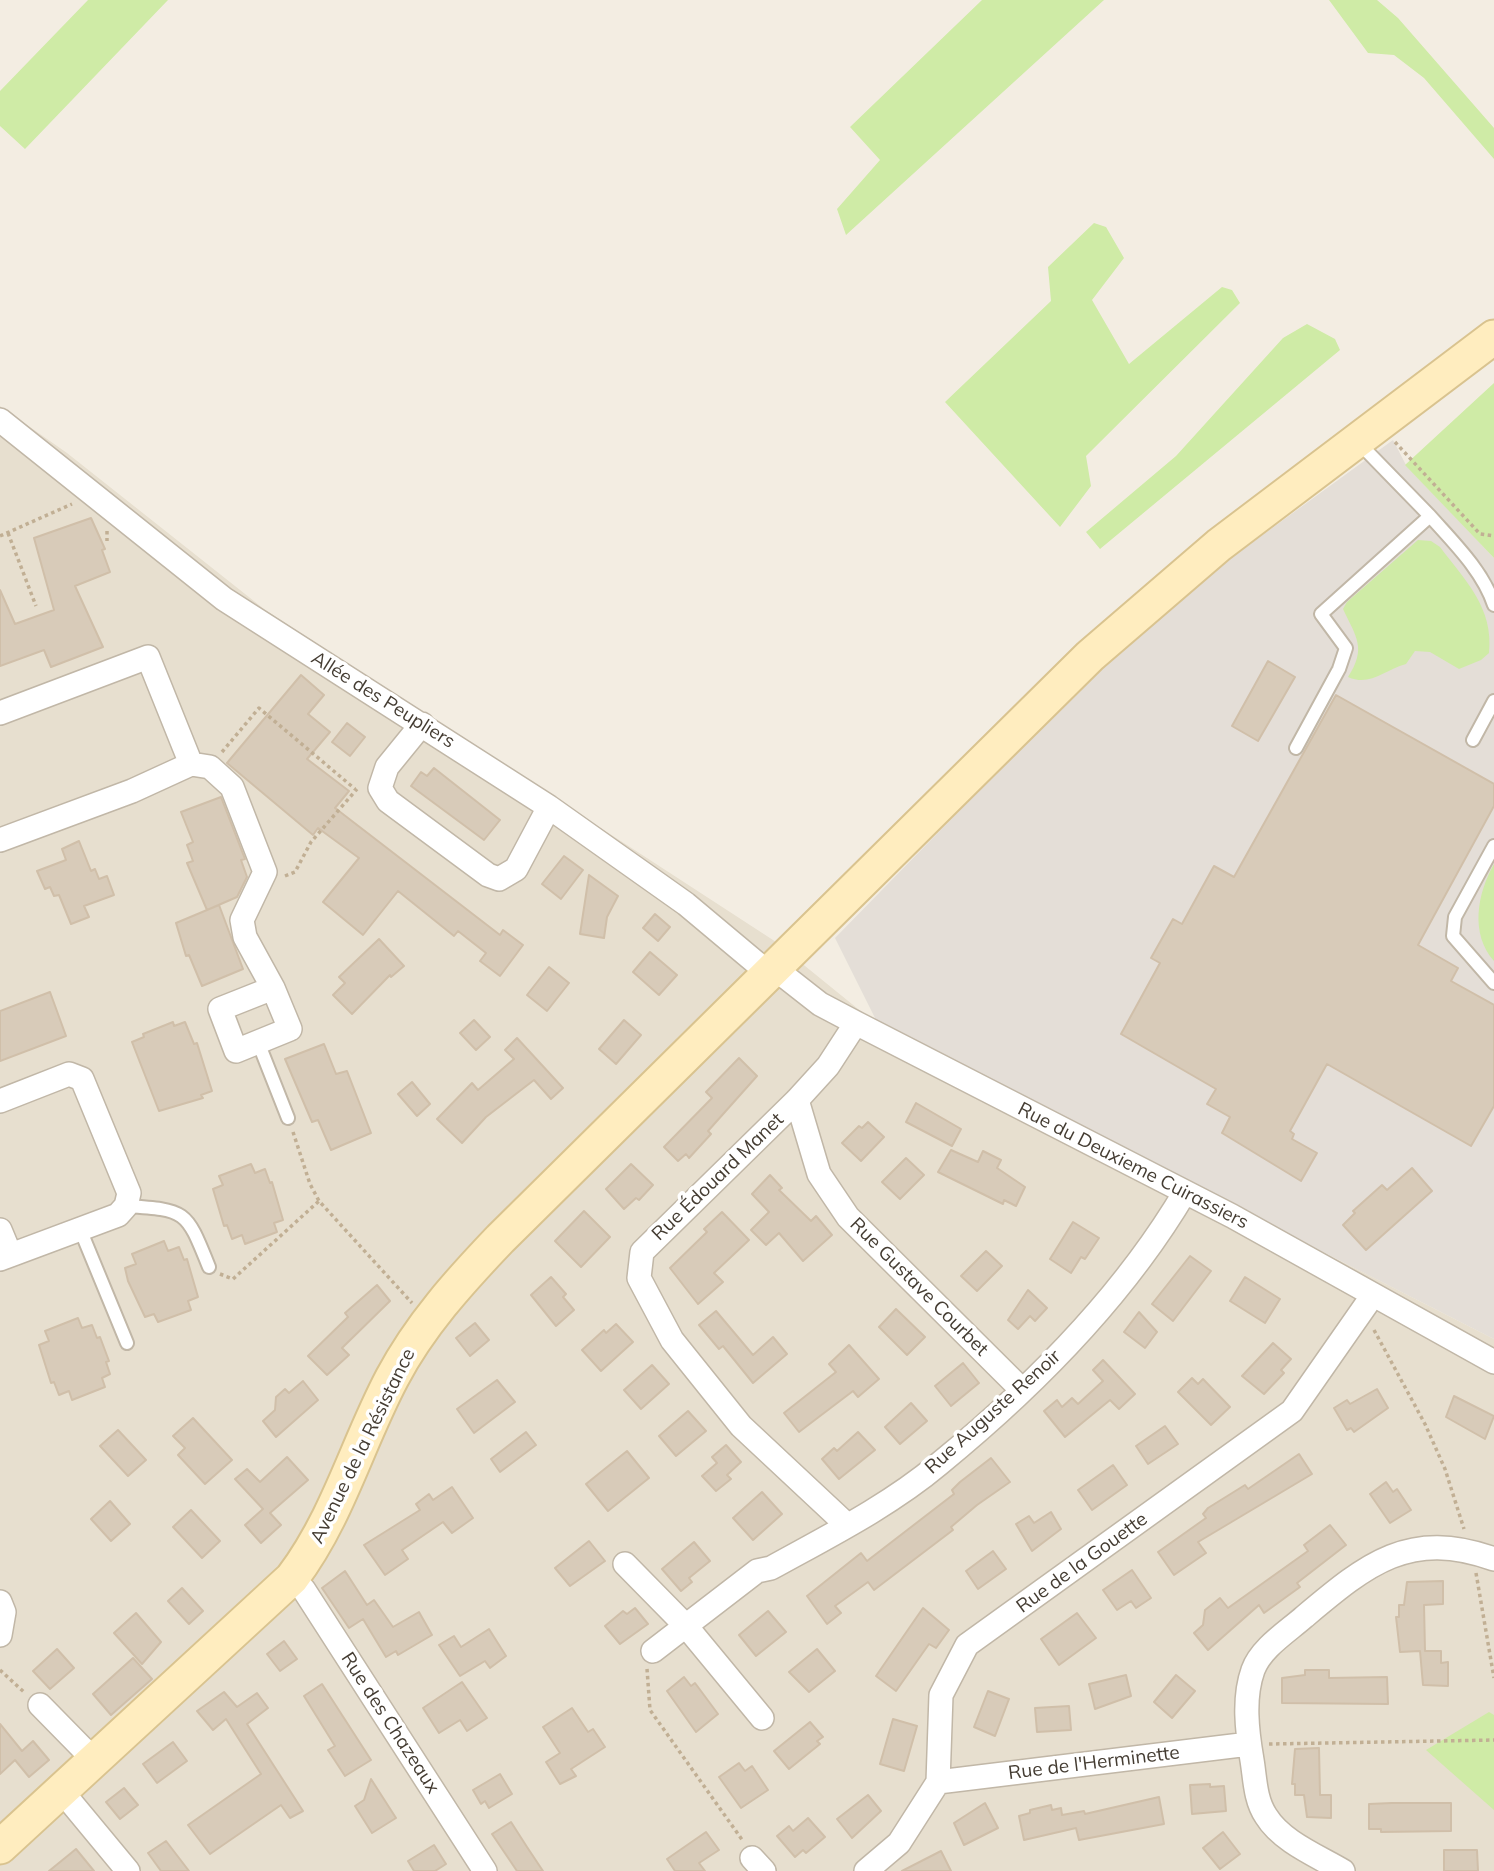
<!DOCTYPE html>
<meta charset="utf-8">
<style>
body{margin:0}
canvas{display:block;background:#f3ede2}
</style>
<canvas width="1494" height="1871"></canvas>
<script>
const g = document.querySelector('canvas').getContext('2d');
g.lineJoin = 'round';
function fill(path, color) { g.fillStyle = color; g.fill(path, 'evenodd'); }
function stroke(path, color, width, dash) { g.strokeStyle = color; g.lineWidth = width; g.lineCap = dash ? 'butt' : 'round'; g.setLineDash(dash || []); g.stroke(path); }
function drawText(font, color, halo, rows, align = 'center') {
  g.font = font + ' Mulish,sans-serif'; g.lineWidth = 7; g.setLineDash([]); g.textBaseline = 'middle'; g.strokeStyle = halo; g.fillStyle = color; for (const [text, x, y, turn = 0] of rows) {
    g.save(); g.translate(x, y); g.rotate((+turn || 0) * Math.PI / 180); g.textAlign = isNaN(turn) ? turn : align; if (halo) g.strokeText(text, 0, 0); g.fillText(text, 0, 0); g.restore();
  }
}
fill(new Path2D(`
 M0 406 67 453 264 609 773 940 879 1026 1494 1339V1871H0Z`), '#e7dfcf');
fill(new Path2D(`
 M1393 440 1406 465 1494 558V1339L879 1026 835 938 1146 620Z`), '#e4ded7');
fill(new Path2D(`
 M88 0H168L25 149 0 126V91Z
 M982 0H1104L846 235 837 209 880 160 850 127Z
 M1329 0H1377L1398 18 1494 128V159L1424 78 1394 55 1368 53Z
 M1094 223 1106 227 1124 258 1092 300 1129 364 1222 287 1232 290 1240 303 1086 456 1091 486 1060 527 945 402 1051 301 1048 267Z
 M1307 324 1335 339 1340 350 1100 549 1086 532 1176 456 1283 338Z
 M1494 383V558L1405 465Z
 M1418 540 1431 541 1440 547C1465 580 1494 608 1489 653L1481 660 1459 669 1430 652 1415 651 1406 664C1384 670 1370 687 1348 677 1367 648 1356 637 1343 609L1347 602Z
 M1494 864V961C1470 934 1477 894 1494 864Z
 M1489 1712 1494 1715V1810L1426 1750Z`), '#cfeba6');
const building = new Path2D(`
 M91 518 105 549 102 550 110 572 75 586 103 647 51 667 44 650 0 666V590L15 624 54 610 34 538Z
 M1268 661 1295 677 1258 741 1232 726Z
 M301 675 324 695 308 714 330 732 307 759 349 791 335 808 500 935 503 930 523 945 500 976 480 961 486 953 458 931 454 936 398 891 363 935 323 902 359 858 318 828 313 835 227 763Z
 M1336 695 1494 784V806L1418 945 1458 968 1451 981 1494 1005V1106L1471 1146 1327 1064 1290 1131 1294 1134 1292 1139 1317 1153 1301 1181 1222 1133 1230 1117 1207 1104 1216 1089 1121 1034 1160 963 1151 958 1173 919 1182 924 1214 866 1234 877Z
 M347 723 365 737 350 756 332 742Z
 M434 768 500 820 484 840 411 786 421 772 427 776Z
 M221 797 245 859 241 860 247 877 237 897 207 910 187 863 193 861 187 845 193 842 181 812Z
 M79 841 91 871 95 869 99 879 107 876 114 895 84 906 89 917 71 924 59 895 54 896 50 887 45 889 37 871 66 860 62 849Z
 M564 856 583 870 561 899 542 884Z
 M589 875 618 896 607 917 604 938 580 934Z
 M219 905 243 969 202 986 189 955 186 956 176 923Z
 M655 914 670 927 658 941 643 928Z
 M379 939 404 966 391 977 390 975 352 1014 333 995 345 983 339 977Z
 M650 952 677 975 659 995 633 972Z
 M549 967 569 983 547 1011 527 995Z
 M50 992 66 1036 0 1061V1011Z
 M474 1020 490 1037 476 1050 460 1033Z
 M624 1020 641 1035 616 1064 599 1049Z
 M173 1022 174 1026 185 1022 194 1044 197 1043 212 1091 201 1095 203 1098 159 1111 132 1042 144 1037 143 1034Z
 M517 1038 563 1088 551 1099 534 1080 486 1117 462 1143 437 1119 472 1083 478 1090 514 1059 505 1050Z
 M324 1044 336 1074 347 1071 371 1133 331 1150 318 1120 312 1122 285 1059Z
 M739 1058 757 1076 708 1131 711 1134 689 1158 686 1154 678 1161 664 1147 712 1098 706 1092Z
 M412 1082 430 1104 417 1116 398 1094Z
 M916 1103 961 1129 952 1146 906 1122Z
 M868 1122 884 1137 861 1161 842 1143 859 1126 862 1128Z
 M951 1150 978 1162 983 1151 1001 1160 997 1168 1025 1187 1016 1206 1004 1200 1003 1204 938 1172Z
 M906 1158 924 1175 900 1199 882 1182Z
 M251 1164 255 1173 265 1169 270 1183 272 1182 283 1220 274 1223 277 1232 245 1244 242 1235 232 1239 227 1225 224 1226 213 1189 223 1185 219 1176Z
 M631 1164 653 1185 639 1200 636 1198 624 1209 606 1189Z
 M1412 1168 1432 1191 1366 1250 1343 1225 1355 1213 1353 1211 1382 1185 1387 1190Z
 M770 1175 782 1188 779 1190 811 1221 816 1216 832 1235 803 1261 779 1233 766 1245 751 1230 769 1212 752 1194Z
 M584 1211 610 1237 581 1267 555 1241Z
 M722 1212 749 1240 714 1273 723 1282 698 1304 670 1268 707 1232 704 1229Z
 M1073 1222 1099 1238 1085 1259 1081 1257 1071 1273 1050 1259Z
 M164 1241 168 1251 179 1247 184 1260 187 1259 198 1297 188 1301 191 1310 158 1322 154 1314 145 1317 128 1281 125 1268 136 1264 132 1254Z
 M986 1251 1002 1266 977 1291 961 1276Z
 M1190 1256 1211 1271 1173 1321 1152 1304Z
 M551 1277 566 1294 563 1297 574 1310 556 1326 531 1295Z
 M1245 1277 1280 1299 1265 1323 1230 1301Z
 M377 1285 390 1301 342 1348 349 1355 327 1375 308 1356 348 1317 345 1313Z
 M1028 1290 1047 1308 1035 1321 1030 1316 1018 1329 1008 1320Z
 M896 1309 925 1337 907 1355 879 1327Z
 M716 1311 753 1355 773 1337 787 1354 753 1383 723 1346 719 1349 699 1325Z
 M1139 1312 1157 1332 1145 1348 1124 1332Z
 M78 1318 82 1328 92 1325 97 1338 100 1337 109 1361 106 1362 110 1374 102 1378 105 1387 72 1400 69 1391 59 1395 54 1382 51 1383 39 1345 49 1341 45 1331Z
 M475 1323 489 1340 470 1356 456 1338Z
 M616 1324 633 1342 601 1371 582 1350 604 1330 606 1333Z
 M1273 1343 1291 1359 1281 1370 1284 1373 1264 1394 1242 1376Z
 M849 1345 879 1379 858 1397 853 1391 799 1432 784 1413 836 1372 829 1364Z
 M1103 1360 1135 1394 1119 1409 1110 1400 1065 1437 1044 1411 1057 1400 1062 1407 1072 1398 1078 1404 1103 1381 1093 1370Z
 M963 1363 979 1383 951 1406 935 1386Z
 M652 1365 669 1384 641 1409 624 1390Z
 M1192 1378 1198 1384 1203 1379 1230 1407 1211 1425 1178 1392Z
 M497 1380 515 1402 474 1433 457 1409Z
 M303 1381 318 1400 276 1437 263 1421 275 1410 276 1397 285 1389 289 1393Z
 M1377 1389 1388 1408 1354 1432 1351 1428 1347 1430 1334 1408 1347 1400 1350 1404Z
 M1454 1396 1494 1416 1485 1439 1446 1417Z
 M911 1403 927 1421 900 1444 885 1427Z
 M688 1411 706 1431 676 1456 659 1436Z
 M193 1418 232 1460 205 1484 178 1455 185 1448 173 1436Z
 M1165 1426 1178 1444 1148 1464 1136 1446Z
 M118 1430 146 1460 128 1476 100 1446Z
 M526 1432 536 1445 500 1472 491 1459Z
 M858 1432 875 1450 839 1479 822 1459 834 1448 837 1451Z
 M726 1445 741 1462 727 1475 731 1479 716 1491 702 1476 717 1463 712 1457Z
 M627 1451 649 1478 608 1511 586 1484Z
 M1299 1454 1312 1474 1198 1542 1206 1553 1174 1575 1158 1552 1206 1518 1203 1514 1208 1508 1245 1485 1248 1489Z
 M287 1457 308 1480 270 1513 281 1525 261 1543 245 1525 263 1509 235 1479 247 1469 260 1482Z
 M991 1458 1010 1482 977 1505 951 1527 953 1530 874 1590 868 1582 835 1606 841 1613 827 1624 807 1596 861 1553 867 1561 954 1494 952 1490 960 1482Z
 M1113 1465 1127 1485 1092 1510 1078 1490Z
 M1386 1482 1393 1492 1397 1489 1411 1510 1390 1523 1370 1494Z
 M452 1487 473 1518 452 1533 443 1522 402 1550 408 1559 385 1575 364 1545 420 1510 416 1504 429 1494 433 1500Z
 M762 1492 782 1514 753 1540 733 1518Z
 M110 1501 130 1524 111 1541 91 1519Z
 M191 1510 220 1541 202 1558 173 1527Z
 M1051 1512 1061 1529 1032 1551 1016 1524 1029 1516 1034 1523Z
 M1330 1525 1346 1545 1297 1583 1300 1587 1264 1613 1259 1605 1208 1650 1194 1633 1203 1625 1205 1610 1220 1598 1228 1608 1308 1551 1304 1545Z
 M589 1541 605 1561 570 1586 555 1568Z
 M694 1542 710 1561 689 1578 692 1582 681 1591 662 1569Z
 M993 1551 1006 1569 978 1589 966 1571Z
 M1132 1570 1151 1598 1136 1608 1131 1601 1117 1610 1103 1590Z
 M345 1571 367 1605 374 1600 393 1627 419 1612 432 1635 398 1655 396 1651 386 1657 363 1619 349 1628 322 1588Z
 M1443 1581V1604L1424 1605 1425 1651H1441V1663L1448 1662V1686L1423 1685 1420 1651 1400 1652 1396 1617H1399V1605H1404L1407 1582Z
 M182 1588 203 1611 189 1624 168 1601Z
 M635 1608 648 1624 620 1644 605 1626 623 1611 627 1614Z
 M923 1608 949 1630 936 1648 929 1644 896 1691 876 1676Z
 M768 1611 786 1632 756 1656 739 1635Z
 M136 1613 161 1642 142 1664 114 1633Z
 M1077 1613 1096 1638 1059 1665 1041 1639Z
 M489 1629 506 1656 490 1668 485 1661 460 1676 439 1645 454 1636 461 1647Z
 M284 1641 297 1659 280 1671 267 1654Z
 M57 1649 74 1668 50 1689 33 1671Z
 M817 1649 835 1671 809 1692 789 1672Z
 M133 1658 152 1679 111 1715 93 1694Z
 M1305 1670H1329V1678L1387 1677 1388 1704 1282 1703V1678L1305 1675Z
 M1126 1675 1131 1696 1095 1709 1089 1684Z
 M1176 1675 1195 1691 1172 1718 1154 1702Z
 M684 1677 691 1686 695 1683 718 1714 696 1732 667 1691Z
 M462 1682 487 1718 467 1731 460 1720 439 1733 423 1708Z
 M322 1684 371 1760 345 1776 328 1750 335 1746 304 1696Z
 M988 1691 1009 1699 995 1736 974 1727Z
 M224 1692 237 1707 257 1693 268 1708 247 1724 303 1811 290 1818 281 1805 210 1854 188 1825 261 1774 226 1719 213 1730 197 1711Z
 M1069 1706 1071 1730 1037 1732 1035 1708Z
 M572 1708 588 1732 593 1729 605 1747 571 1769 576 1776 560 1784 546 1762 560 1753 543 1727Z
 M893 1719 917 1726 904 1771 880 1764Z
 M810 1722 823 1737 817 1741 820 1744 789 1769 774 1751Z
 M0 1724 22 1751 33 1741 49 1760 29 1777 15 1760 0 1774Z
 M173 1742 187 1761 157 1783 143 1764Z
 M1319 1748 1320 1795H1331V1818L1307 1817 1304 1795H1295V1784H1292L1295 1749Z
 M739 1763 745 1771 752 1766 768 1790 741 1808 719 1777Z
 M500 1774 512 1794 489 1808 485 1801 481 1804 473 1790Z
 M371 1779 396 1818 372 1833 355 1806 364 1800Z
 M1210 1784V1787L1224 1786 1226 1811 1192 1814 1190 1785Z
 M124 1788 138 1805 120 1819 106 1802Z
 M868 1795 881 1811 852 1838 837 1819Z
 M1159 1797 1164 1824 1079 1840 1076 1828 1024 1840 1019 1816 1030 1813V1810L1051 1805 1052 1810 1061 1808 1062 1815 1084 1811 1085 1814Z
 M985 1803 998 1828 964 1845 954 1823Z
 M1392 1803H1451V1831L1381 1832V1829H1369V1804Z
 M808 1818 825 1837 806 1853 803 1850 795 1857 777 1836 789 1826 793 1831Z
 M511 1822 527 1847 543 1871H517L492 1834Z
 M706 1832 719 1850 699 1863 705 1871H675L667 1859Z
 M1223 1832 1240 1854 1220 1869 1203 1848Z
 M166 1841 189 1871H161L148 1853Z
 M434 1845 446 1864 435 1871H414L408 1861Z
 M76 1849 94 1871H49Z
 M1444 1850H1477L1478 1871H1444Z
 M941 1851 951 1871H902Z`);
fill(building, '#d8cbb9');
stroke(building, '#d0bfa9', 2);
const lane = new Path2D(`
 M1430 516C1453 542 1483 571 1494 605
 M1473 740 1494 701
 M1296 748 1339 669 1346 648 1321 614 1430 516 1358 442
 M1494 846 1455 917 1453 936 1494 983
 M258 1042 288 1118
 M126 1206C187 1210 186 1210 209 1267
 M80 1229 127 1343`);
const street = new Path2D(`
 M0 420 224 599 549 807 686 904 760 966 783 975 820 1004 856 1023 1232 1216 1494 1362
 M0 713 148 657 191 764
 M422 724 387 767 380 788 388 801 488 875 499 879 516 869 549 807
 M191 764 210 767 232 787 265 872 242 920 245 937 273 988 290 1029 236 1051 220 1009 273 988
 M0 840 132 791 191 764
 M797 1100 819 1174 848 1217 1021 1389
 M0 1101 69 1074 82 1079 129 1193 126 1206 118 1215 0 1259
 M0 1230 10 1254
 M847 1525 741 1426 672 1340 639 1278 642 1252 797 1100 828 1066 856 1023
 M625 1564 686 1626 762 1718
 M292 1578 304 1590 485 1871
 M0 1602 4 1612 0 1635
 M653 1651 757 1571 771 1568C827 1537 889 1506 939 1464 1032 1388 1123 1297 1185 1192
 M40 1705 93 1759
 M938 1782 1249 1744
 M60 1789 128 1871
 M752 1858 764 1871
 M866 1871 899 1843 938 1782 941 1695 967 1645 1292 1411 1373 1295
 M1343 1871C1318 1856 1282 1842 1266 1816 1255 1800 1255 1778 1252 1760 1247 1731 1243 1698 1253 1670 1261 1648 1287 1632 1304 1617 1366 1565 1409 1528 1494 1559`);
const secondary = new Path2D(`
 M0 1847 292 1578C338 1517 357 1444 392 1378 420 1325 459 1282 500 1239L1090 656 1219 545 1494 337`);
stroke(lane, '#c1b7a7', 16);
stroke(street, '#c1b7a7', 26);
stroke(secondary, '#d9c38f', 37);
stroke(new Path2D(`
 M1395 442 1480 534 1494 536
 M107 531V541
 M8 533 36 606
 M0 536 72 504
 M222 752 259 708 355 789
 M285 876 295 872 311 842 357 789
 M293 1132 310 1184 319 1201 412 1303
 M220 1274 233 1279 319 1201
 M1374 1330 1425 1424 1445 1469 1464 1529
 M1476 1573 1494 1678
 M647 1669 650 1710 743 1841
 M0 1670 25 1693
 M1269 1744 1494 1740`), '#c1af94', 3.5, [3.5, 3.5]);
stroke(lane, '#fff', 12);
stroke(street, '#fff', 23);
stroke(secondary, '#ffedbf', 33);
drawText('19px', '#443c32', '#fff', [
 ["Allée des Peupliers",383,700,32],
 ["Rue du Deuxieme Cuirassiers",1133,1166,27],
 ["Rue Édouard Manet",718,1177,-44],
 ["Rue Gustave Courbet",919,1287,45],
 ["Rue Auguste Renoir",993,1412,-42],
 ["Avenue de la Résistance",363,1446,-64],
 ["Rue de la Gouette",1082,1563,-36],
 ["Rue des Chazeaux",390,1723,57],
 ["Rue de l'Herminette",1094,1763,-7]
]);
</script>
